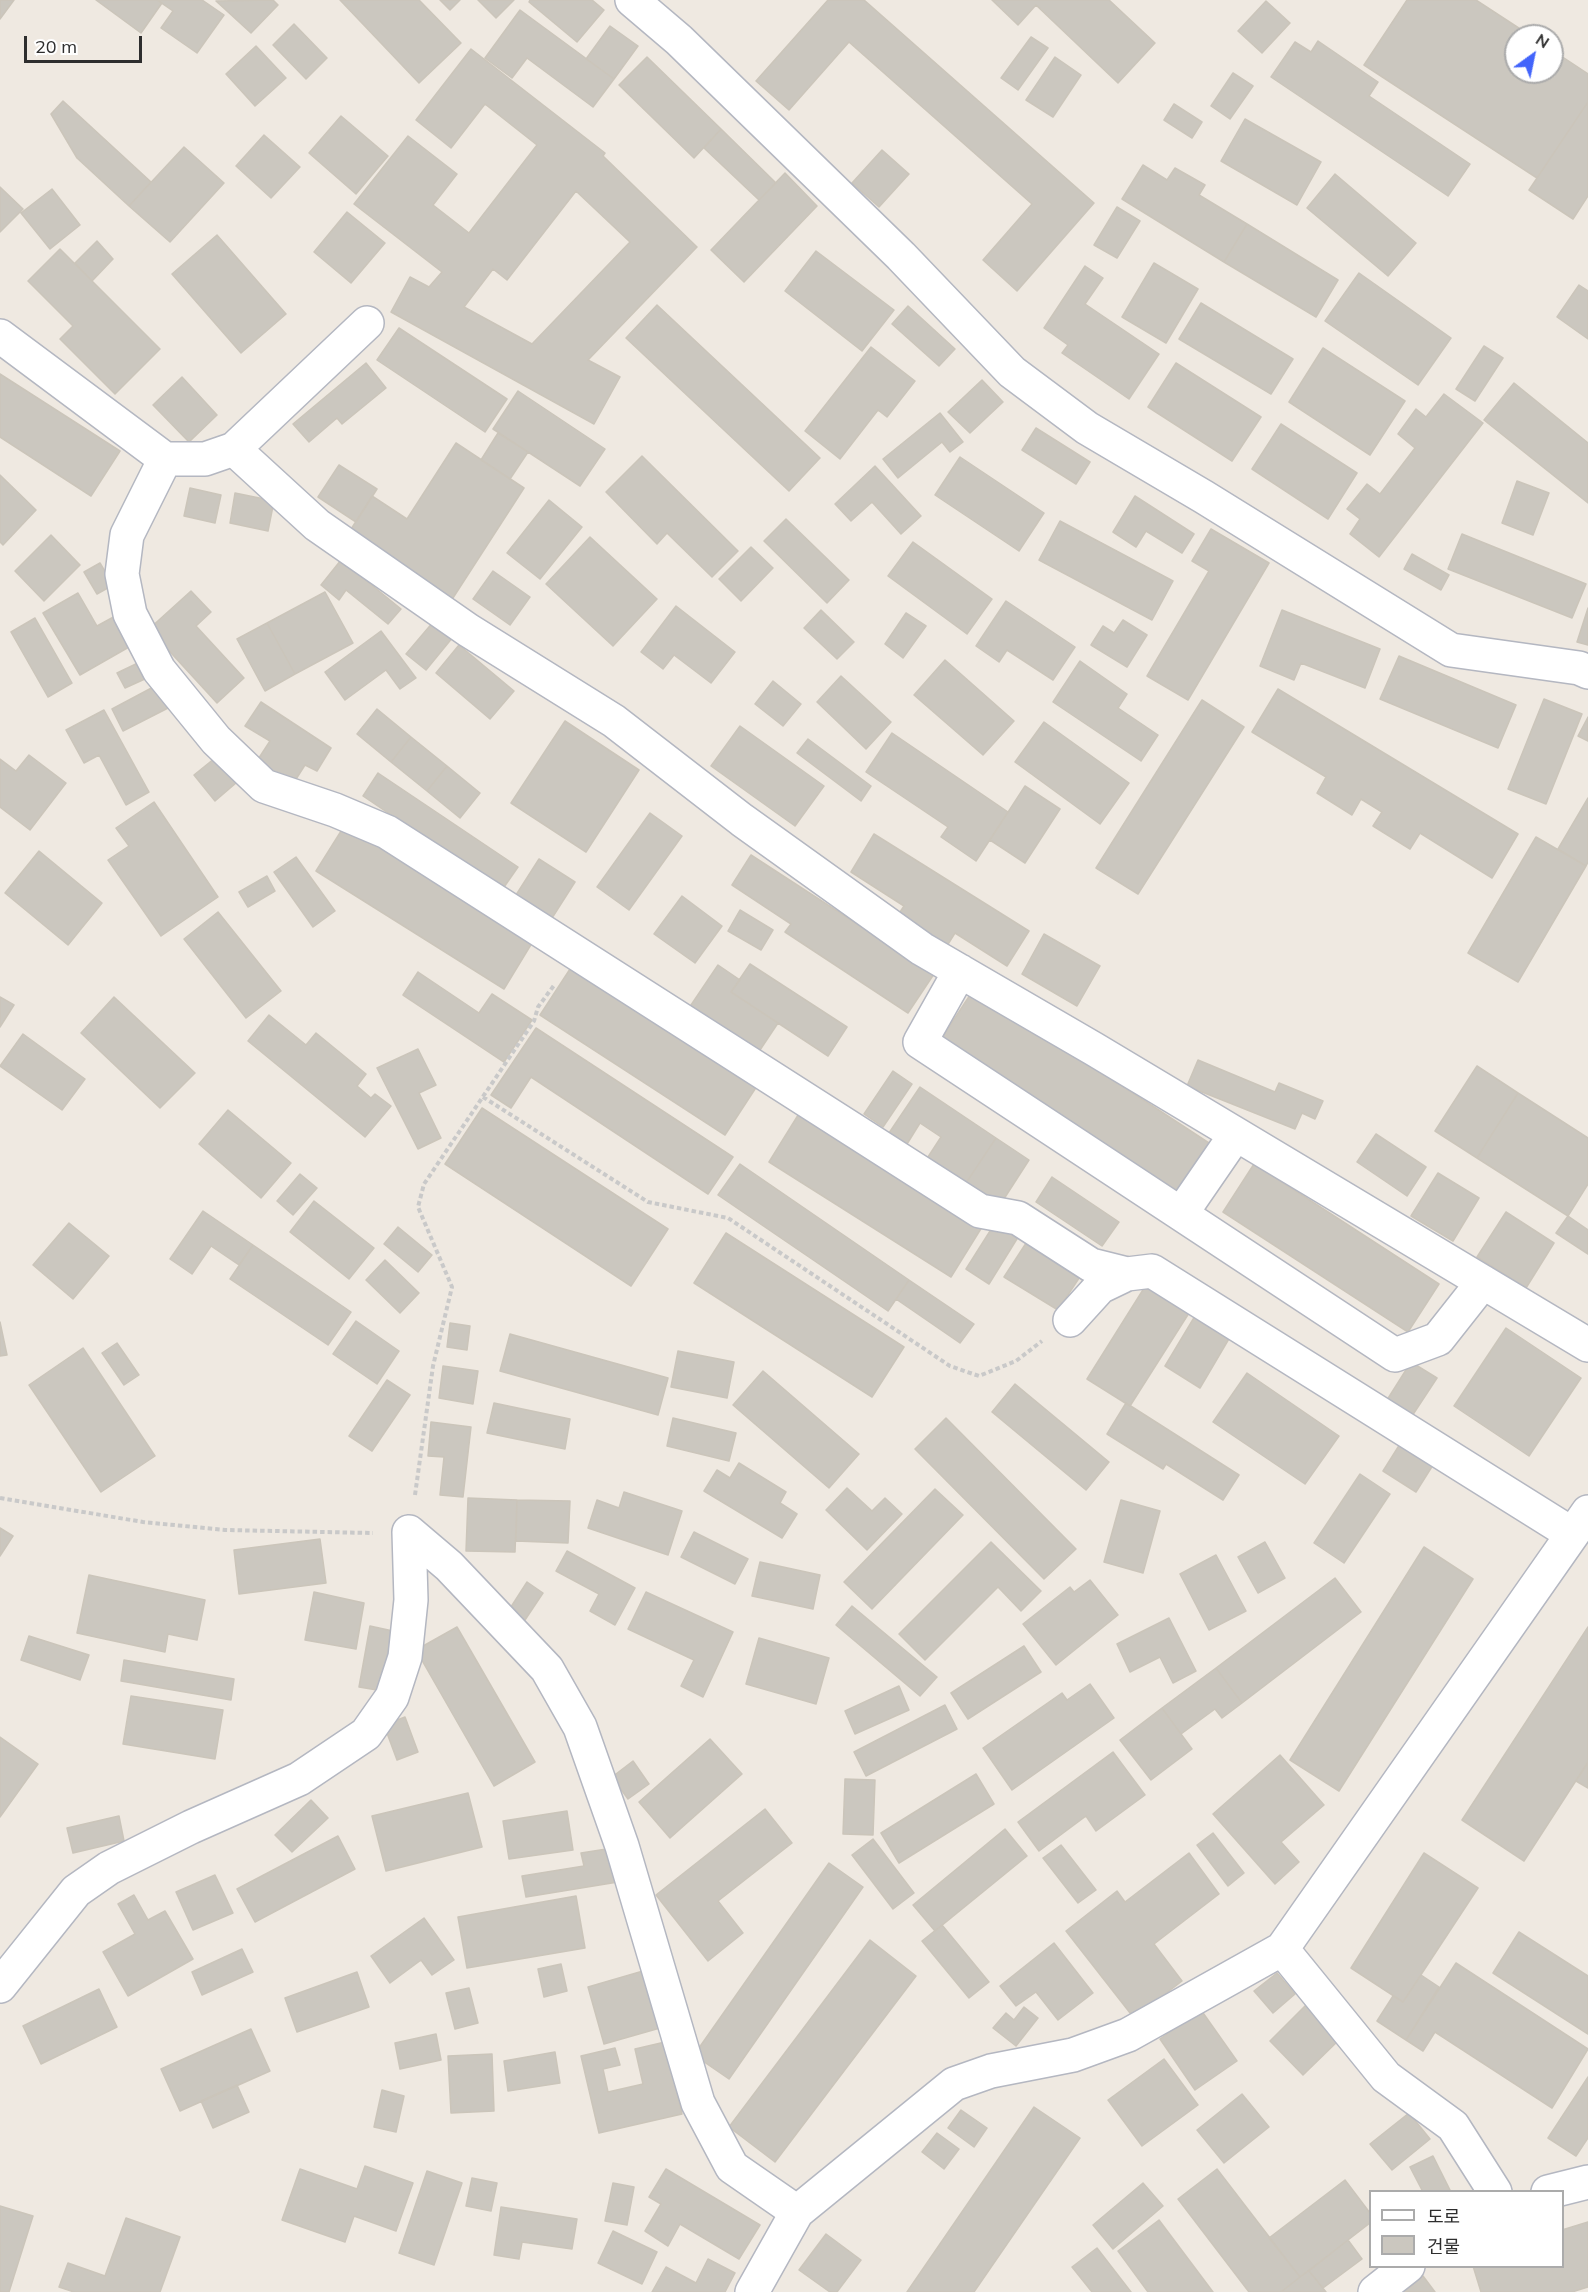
<!DOCTYPE html>
<meta charset="utf-8">
<style>
body{margin:0}
#map{position:relative;width:1588px;height:2292px;overflow:hidden;background:#efe9e1;font-family:Mulish,"Noto Sans KR",sans-serif}
canvas{display:block}
.legend{position:absolute;left:1369px;top:2190px;width:195px;height:78px;box-sizing:border-box;background:#fff;border:2px solid #ababab;margin:0;padding:8px 10px;list-style:none;font-size:18px;color:#2e2e2e}
.legend li{display:flex;align-items:center;gap:12px;height:30px}
.legend b{width:30px;border:2px solid #ababab}
.north{position:absolute;left:1504px;top:24px;width:60px;height:60px;box-sizing:border-box;background:#fff;border:2px solid #ababab;border-radius:50%;rotate:33deg;font-size:16px;font-weight:700;line-height:24px;text-align:center;color:#2e2e2e}
.north::after{content:'';display:block;margin:auto;width:21px;height:27px;background:#4264fb;clip-path:polygon(50% 0,100% 100%,50% 72%,0 100%)}
.scale{position:absolute;left:24px;top:36px;width:118px;height:27px;box-sizing:border-box;border:3px solid #2e2e2e;border-top:0;padding-left:8px;font-size:18px;line-height:21px;white-space:nowrap;color:#2e2e2e;-webkit-text-stroke:4px #fff;paint-order:stroke}
</style>
<div id="map">
<canvas width="1588" height="2292"></canvas>
<ul class="legend">
<li><b style="height:8px;background:#fff"></b>도로</li>
<li><b style="height:16px;background:#cbc7bf"></b>건물</li>
</ul>
<div class="north">N</div>
<div class="scale">20 m</div>
</div>
<script>
const g = document.querySelector('canvas').getContext('2d');
g.lineJoin = 'round';
function fill(path, color) { g.fillStyle = color; g.fill(path, 'evenodd'); }
function stroke(path, color, width, dash) { g.strokeStyle = color; g.lineWidth = width; g.lineCap = dash ? 'butt' : 'round'; g.setLineDash(dash || []); g.stroke(path); }
const building = new Path2D(`
 M0 0H14L0 19Z
 M96 0H157L162 3 141 33Z
 M157 0H202L224 15 197 53 161 28 173 11Z
 M273 0 278 5 251 33 216 1Z
 M340 0H419L461 43 419 83Z
 M440 0H460L450 10Z
 M478 0H514L496 18Z
 M530 0H592L604 10 577 42 529 2Z
 M828 0H864L1094 203 1017 291 983 260 1032 204 849 42 789 110 756 81Z
 M992 0H1109L1155 43 1118 83 1036 5 1018 25Z
 M1407 0H1476L1531 36H1516V72H1552V50L1588 74V102L1537 178 1364 65Z
 M1266 1 1290 23 1262 53 1238 31Z
 M520 10 614 79 593 107 527 58 512 78 485 58Z
 M294 24 327 58 306 79 273 45Z
 M610 26 638 46 614 79 586 59Z
 M1031 37 1048 48 1018 90 1001 78Z
 M1318 41 1378 82 1369 96 1470 164 1448 196 1271 77 1295 42 1311 52Z
 M256 46 286 78 255 106 226 74Z
 M471 49 605 153 603 156 697 247 588 360 620 377 594 424 391 312 410 277 429 287 442 272 354 204 408 136 457 174 433 205 469 233 537 145 485 104 451 148 416 120ZM576 191 630 242 532 344 464 307 493 269 507 280Z
 M647 57 721 129 694 158 619 85Z
 M1055 57 1081 75 1053 117 1026 100Z
 M1233 73 1253 86 1230 119 1211 106Z
 M63 101 151 182 129 206 77 158 51 114Z
 M1588 102V196L1573 219 1529 190Z
 M1174 104 1202 122 1192 138 1164 120Z
 M341 116 388 156 356 194 309 153Z
 M1245 119 1321 162 1297 205 1221 161Z
 M721 129 776 183 759 200 704 148Z
 M264 135 300 167 271 198 236 166Z
 M184 147 224 183 170 242 129 206Z
 M882 150 909 174 879 207 852 183Z
 M1143 165 1167 180 1175 168 1205 185 1199 195 1247 224 1224 262 1122 199Z
 M785 173 817 206 744 282 711 250Z
 M1335 174 1416 243 1388 276 1307 208Z
 M0 187 23 209 0 232Z
 M52 189 80 225 50 249 21 213Z
 M1117 207 1140 221 1117 258 1094 245Z
 M347 212 385 243 351 283 314 252Z
 M1247 224 1338 280 1316 317 1224 262Z
 M217 235 286 314 241 353 172 274Z
 M97 241 113 259 92 281 75 263Z
 M60 249 160 349 115 394 60 339 73 326 28 281Z
 M816 251 894 310 862 351 785 291Z
 M1154 263 1198 289 1166 343 1122 317Z
 M1085 266 1103 278 1085 304 1159 354 1129 399 1062 353 1068 345 1044 328Z
 M1359 273 1451 338 1418 385 1325 321Z
 M1579 285 1588 291V339L1557 317Z
 M1201 303 1293 359 1271 394 1179 339Z
 M657 305 820 458 789 491 626 338Z
 M908 306 955 349 939 366 892 324Z
 M399 328 507 399 485 432 377 360Z
 M1484 346 1503 358 1475 401 1456 389Z
 M871 347 915 381 887 417 878 410 840 459 805 431Z
 M1323 348 1405 401 1370 455 1289 402Z
 M366 363 386 388 342 424 337 418 309 442 293 424Z
 M1176 363 1261 417 1232 461 1148 407Z
 M0 374 120 451 91 496 0 437Z
 M182 377 217 415 189 442 153 405Z
 M982 380 1003 402 970 433 948 412Z
 M1514 383 1588 443V503L1484 420Z
 M518 391 605 449 580 486 493 429Z
 M1444 394 1483 423 1379 557 1350 534 1360 519 1347 509 1367 484 1380 494 1415 448 1398 434 1416 409 1426 417Z
 M940 413 963 442 950 452 942 442 898 478 883 459Z
 M1281 424 1357 473 1328 519 1252 469Z
 M1036 428 1090 462 1076 484 1022 450Z
 M498 433 528 452 510 479 481 460Z
 M456 443 524 488 451 601 348 534 372 496 407 519Z
 M642 456 738 551 712 577 667 533 657 544 606 492Z
 M960 457 1044 513 1019 551 935 495Z
 M339 465 377 489 356 522 318 497Z
 M875 466 921 516 901 534 872 502 851 521 835 504Z
 M0 475 36 510 3 545 0 542Z
 M1517 481 1549 493 1533 535 1502 523Z
 M190 488 221 495 215 523 184 516Z
 M235 493 274 501 268 531 230 523Z
 M1135 496 1194 534 1182 553 1146 531 1136 547 1113 532Z
 M549 500 582 527 540 579 507 553Z
 M786 519 849 580 827 603 764 541Z
 M1060 521 1173 581 1152 620 1039 560Z
 M1211 529 1269 563 1188 700 1147 676 1209 571 1192 561Z
 M1462 534 1586 584 1572 618 1448 569Z
 M51 535 80 565 44 601 15 571Z
 M590 537 657 599 613 646 546 584Z
 M913 542 992 599 967 634 888 576Z
 M751 547 773 568 741 601 719 579Z
 M1412 554 1449 575 1441 590 1404 569Z
 M341 560 401 609 388 624 346 590 339 600 321 585Z
 M100 563 113 585 97 594 84 572Z
 M493 571 530 597 510 625 473 599Z
 M191 591 211 612 196 626 244 678 217 703 149 629Z
 M325 592 353 643 295 674 267 623Z
 M78 593 97 626 119 614 136 643 80 675 43 613Z
 M1006 601 1075 647 1053 680 1007 650 999 662 976 646Z
 M676 606 735 652 711 683 674 655 663 669 641 652Z
 M1588 608V645L1577 642Z
 M821 610 854 642 837 659 804 628Z
 M1282 610 1380 649 1365 688 1301 663 1294 680 1260 666Z
 M906 613 926 626 903 658 885 644Z
 M35 618 72 683 48 697 11 632Z
 M1123 620 1147 635 1127 667 1091 645 1103 626 1114 633Z
 M434 621 453 637 426 670 406 654Z
 M267 623 295 674 265 691 237 639Z
 M381 631 416 678 400 689 386 670 345 700 325 672Z
 M459 645 514 691 490 719 436 673Z
 M1399 656 1516 705 1498 748 1380 699Z
 M945 660 1014 721 983 755 914 695Z
 M1080 661 1127 694 1118 708 1158 735 1141 761 1053 702Z
 M140 662 147 678 125 688 117 673Z
 M841 676 891 722 866 749 817 702Z
 M773 681 801 704 783 726 755 704Z
 M159 684 170 707 123 731 112 709Z
 M1278 689 1518 834 1492 878 1420 833 1410 849 1373 826 1382 812 1361 799 1352 815 1317 793 1326 777 1252 732Z
 M1544 699 1582 714 1546 804 1508 789Z
 M1202 700 1244 727 1138 894 1096 868Z
 M261 702 331 748 317 771 305 765 291 787 255 764 270 741 245 726Z
 M377 709 411 737 391 762 357 734Z
 M104 710 149 792 126 805 99 755 84 763 66 730Z
 M1588 717V741L1578 736Z
 M565 721 639 770 586 852 511 803Z
 M1044 722 1129 783 1100 824 1015 762Z
 M740 726 824 786 795 826 711 766Z
 M892 733 1008 812 976 861 941 837 948 827 866 772Z
 M411 737 447 766 427 791 391 762Z
 M808 739 871 786 861 801 797 753Z
 M29 755 66 783 30 830 0 807V759L16 771Z
 M215 758 236 783 215 801 194 775Z
 M447 766 480 793 460 818 427 791Z
 M378 773 518 867 502 890 363 796Z
 M1025 786 1060 809 1025 863 990 840Z
 M1588 798V862L1586 866 1558 849Z
 M154 802 218 897 161 936 108 860 129 846 116 828Z
 M650 813 682 836 629 910 597 887Z
 M348 820 535 938 504 989 316 871Z
 M874 834 1029 931 1007 966 955 933 945 949 896 918 904 906 851 872Z
 M1536 837 1586 866 1518 982 1468 953Z
 M39 851 102 903 68 945 5 893Z
 M751 855 934 974 908 1013 785 932 791 924 732 885Z
 M296 857 335 911 313 927 274 872Z
 M539 859 575 882 552 918 516 895Z
 M267 876 275 891 248 907 239 892Z
 M682 896 722 926 695 963 654 934Z
 M740 910 773 930 761 950 728 931Z
 M218 912 281 991 246 1018 184 939Z
 M1044 934 1100 966 1077 1006 1022 974Z
 M750 964 847 1027 828 1056 731 992Z
 M718 965 740 980 731 992 778 1023 758 1053 689 1008Z
 M572 966 757 1086 725 1135 540 1015Z
 M418 972 479 1013 492 994 532 1020 504 1062 403 995Z
 M974 989 1209 1143 1176 1193 941 1039Z
 M0 997 14 1005 0 1027Z
 M114 997 195 1073 160 1108 81 1033Z
 M269 1015 306 1045 316 1033 366 1074 357 1086 371 1098 375 1094 391 1106 365 1137 248 1041Z
 M536 1028 733 1157 708 1194 531 1077 511 1108 491 1095Z
 M23 1034 85 1079 62 1110 0 1066Z
 M418 1049 436 1085 419 1093 441 1138 418 1149 377 1068Z
 M1198 1060 1275 1092 1279 1083 1323 1101 1315 1119 1302 1113 1295 1129 1187 1086Z
 M1477 1066 1518 1093 1477 1158 1435 1131Z
 M893 1071 912 1084 883 1127 864 1114Z
 M920 1087 996 1138 966 1183 928 1157 941 1137 920 1123 907 1144 889 1133Z
 M1518 1093 1588 1138V1184L1568 1216 1477 1158Z
 M482 1108 668 1229 631 1286 445 1164Z
 M228 1110 291 1163 261 1198 199 1144Z
 M800 1112 982 1227 951 1277 769 1162Z
 M1376 1134 1426 1167 1407 1196 1357 1162Z
 M996 1138 1029 1160 1000 1205 966 1183Z
 M740 1164 909 1280 888 1311 718 1195Z
 M1254 1164 1439 1284 1408 1332 1223 1212Z
 M1438 1173 1479 1198 1453 1241 1411 1216Z
 M300 1174 317 1188 293 1215 277 1201Z
 M1052 1177 1119 1222 1102 1246 1036 1202Z
 M314 1201 374 1248 349 1279 290 1232Z
 M203 1211 253 1245 239 1265 211 1246 192 1274 170 1259Z
 M1506 1212 1554 1243 1526 1288 1477 1257Z
 M1568 1216 1588 1230V1254L1556 1233Z
 M997 1220 1020 1234 989 1284 966 1269Z
 M69 1223 109 1256 73 1299 33 1265Z
 M398 1227 432 1255 418 1272 384 1244Z
 M726 1233 904 1347 872 1397 694 1283Z
 M1032 1234 1085 1269 1058 1310 1004 1277Z
 M253 1245 351 1312 328 1345 230 1279Z
 M385 1260 419 1293 400 1313 366 1280Z
 M909 1280 974 1324 960 1343 896 1299Z
 M1146 1285 1189 1313 1130 1406 1087 1379Z
 M1195 1316 1230 1337 1200 1388 1165 1366Z
 M356 1321 399 1351 377 1384 333 1354Z
 M0 1322 7 1355 0 1356Z
 M450 1323 470 1326 467 1350 447 1347Z
 M1506 1328 1581 1378 1529 1456 1454 1406Z
 M510 1334 668 1378 658 1415 500 1371Z
 M117 1343 139 1375 124 1385 102 1353Z
 M83 1348 155 1456 101 1492 29 1385Z
 M678 1351 734 1362 727 1398 671 1387Z
 M1411 1362 1437 1378 1412 1416 1387 1400Z
 M443 1366 478 1371 473 1404 439 1398Z
 M763 1371 859 1454 829 1488 733 1405Z
 M1247 1373 1339 1436 1305 1484 1213 1422Z
 M387 1380 410 1395 372 1451 349 1436Z
 M1015 1384 1109 1462 1086 1490 992 1412Z
 M494 1403 570 1419 565 1449 487 1433Z
 M1126 1403 1239 1475 1223 1500 1166 1464 1163 1469 1107 1434Z
 M673 1418 736 1433 729 1461 667 1446Z
 M946 1418 1076 1549 1044 1579 915 1449Z
 M431 1422 471 1427 463 1497 440 1495 444 1457 428 1456Z
 M1400 1444 1433 1465 1416 1492 1383 1471Z
 M739 1463 786 1492 780 1503 797 1514 782 1538 704 1491 717 1470 730 1478Z
 M1360 1474 1390 1494 1344 1563 1314 1543Z
 M847 1488 872 1511 885 1498 902 1514 867 1550 826 1510Z
 M935 1489 963 1515 872 1609 844 1582Z
 M624 1492 682 1511 668 1555 588 1528 597 1500 619 1508Z
 M468 1498 517 1500 515 1552 466 1551Z
 M517 1500 570 1501 568 1543 516 1541Z
 M1121 1500 1160 1511 1143 1573 1104 1562Z
 M0 1528 13 1536 0 1556Z
 M694 1532 748 1559 735 1584 681 1557Z
 M320 1539 326 1583 239 1594 234 1550Z
 M991 1542 1041 1591 1021 1611 998 1587 925 1660 899 1634Z
 M1265 1542 1285 1578 1258 1593 1238 1557Z
 M1424 1547 1473 1579 1339 1791 1290 1760Z
 M567 1551 635 1588 615 1625 590 1611 599 1594 556 1571Z
 M1216 1555 1246 1611 1209 1630 1180 1574Z
 M760 1562 820 1575 813 1609 752 1596Z
 M89 1575 205 1600 197 1640 168 1634 165 1652 77 1633Z
 M1335 1578 1361 1612 1242 1703 1216 1668Z
 M1090 1580 1118 1615 1056 1665 1023 1624 1070 1587 1074 1592Z
 M527 1582 543 1593 525 1620 509 1610Z
 M314 1592 364 1603 356 1649 305 1640Z
 M646 1592 733 1632 703 1697 681 1686 694 1660 628 1629Z
 M852 1606 937 1677 920 1696 836 1625Z
 M1169 1618 1196 1671 1173 1683 1160 1657 1130 1672 1117 1644Z
 M370 1626 393 1631 383 1691 359 1687Z
 M457 1627 535 1762 494 1786 416 1650Z
 M1588 1627V1762L1524 1861 1462 1820Z
 M29 1636 89 1655 80 1680 21 1660Z
 M759 1638 829 1658 816 1704 746 1684Z
 M1024 1646 1041 1672 968 1719 951 1693Z
 M124 1660 234 1679 231 1700 121 1681Z
 M1216 1668 1242 1703 1222 1718 1215 1709 1181 1734 1162 1708Z
 M1090 1684 1114 1718 1012 1790 983 1748 1062 1693 1067 1700Z
 M899 1686 909 1710 855 1734 845 1711Z
 M131 1696 223 1710 215 1759 123 1744Z
 M945 1705 957 1729 866 1776 854 1752Z
 M1162 1708 1192 1749 1151 1780 1120 1740Z
 M405 1717 418 1752 397 1760 384 1725Z
 M0 1737 38 1764 0 1817Z
 M710 1739 742 1774 670 1838 639 1802Z
 M1113 1752 1145 1795 1096 1831 1086 1816 1039 1851 1018 1822Z
 M1280 1755 1324 1805 1281 1842 1299 1862 1275 1884 1213 1814Z
 M633 1761 649 1784 628 1799 612 1777Z
 M1588 1763V1788L1576 1781Z
 M976 1774 994 1804 899 1863 881 1833Z
 M845 1779 875 1780 873 1835 843 1834Z
 M468 1793 482 1847 386 1871 372 1816Z
 M311 1800 328 1818 292 1852 275 1835Z
 M765 1809 792 1843 718 1901 743 1933 708 1961 656 1895Z
 M567 1811 573 1850 509 1859 503 1821Z
 M119 1816 124 1841 73 1853 67 1828Z
 M1005 1829 1027 1856 935 1931 913 1905Z
 M1213 1833 1244 1873 1228 1886 1197 1845Z
 M338 1836 355 1869 255 1922 237 1889Z
 M873 1839 914 1893 893 1909 852 1855Z
 M1061 1845 1096 1890 1078 1903 1043 1858Z
 M613 1848 618 1882 526 1897 522 1876 584 1866 581 1853Z
 M1189 1853 1219 1894 1154 1944 1182 1981 1134 2018 1066 1931 1117 1891 1125 1902Z
 M1424 1853 1478 1888 1403 2002 1351 1968Z
 M829 1863 863 1887 729 2079 694 2055Z
 M215 1875 233 1913 193 1930 176 1892Z
 M134 1895 148 1920 165 1911 193 1959 128 1996 103 1952 135 1934 118 1904Z
 M576 1896 585 1948 467 1968 458 1917Z
 M424 1918 454 1960 432 1975 421 1960 390 1983 371 1956Z
 M942 1925 989 1982 969 1998 922 1941Z
 M1519 1932 1588 1976V2034L1493 1973Z
 M870 1940 916 1976 775 2162 729 2127Z
 M1054 1943 1093 1993 1058 2020 1036 1992 1016 2006 1000 1986Z
 M242 1949 253 1972 202 1995 192 1972Z
 M1456 1963 1588 2049 1552 2108 1435 2032 1423 2051 1406 2040Z
 M561 1964 567 1991 544 1997 538 1969Z
 M643 1971 660 2028 604 2044 588 1987Z
 M357 1972 369 2007 297 2032 285 1998Z
 M1277 1973 1295 1994 1273 2013 1254 1991Z
 M1421 1975 1439 1987 1406 2040 1377 2021 1393 1996 1403 2002Z
 M469 1988 478 2023 455 2029 446 1993Z
 M99 1989 117 2027 41 2064 23 2026Z
 M1308 2003 1342 2037 1303 2075 1270 2041Z
 M1024 2007 1038 2018 1016 2046 993 2028 1006 2013 1014 2020Z
 M1201 2010 1237 2061 1195 2090 1160 2039Z
 M251 2029 270 2071 180 2111 161 2069Z
 M436 2034 441 2060 400 2069 395 2043Z
 M665 2042 682 2114 599 2133 581 2056 615 2048 620 2065 603 2069 608 2092 643 2084 635 2049Z
 M555 2052 560 2083 508 2091 504 2061Z
 M492 2054 494 2111 451 2113 448 2056Z
 M1164 2059 1198 2105 1142 2146 1108 2100Z
 M1588 2077V2138L1576 2156 1548 2138Z
 M237 2085 249 2112 213 2128 201 2101Z
 M382 2090 404 2096 396 2132 374 2127Z
 M1242 2094 1269 2127 1224 2163 1197 2130Z
 M1034 2107 1080 2138 974 2292H907Z
 M961 2110 987 2128 974 2147 948 2128Z
 M1409 2113 1430 2139 1392 2170 1370 2144Z
 M937 2133 959 2149 944 2169 922 2152Z
 M1433 2156 1451 2192H1423L1410 2167Z
 M365 2166 413 2183 396 2231 354 2216 345 2242 282 2220 300 2169 357 2189Z
 M666 2169 760 2225 739 2259 680 2224 668 2246 645 2231 661 2204 649 2197Z
 M1217 2169 1300 2277 1281 2292H1249L1178 2199Z
 M427 2171 462 2183 434 2265 399 2253Z
 M472 2178 497 2183 491 2211 466 2206Z
 M1345 2180 1370 2213V2223L1300 2277 1269 2238Z
 M613 2183 634 2187 627 2225 605 2221Z
 M1143 2183 1163 2206 1113 2249 1093 2225Z
 M0 2206 33 2216 9 2292H0Z
 M501 2207 577 2219 572 2249 522 2242 519 2259 494 2255Z
 M126 2218 180 2237 160 2292H74L59 2287 68 2263 105 2276Z
 M1159 2220 1213 2292H1148L1118 2251Z
 M1588 2222V2287L1572 2292H1481L1473 2266H1562V2230Z
 M613 2231 657 2252 642 2284 598 2263Z
 M826 2234 861 2260 837 2292H830L799 2270Z
 M1348 2240 1362 2259 1323 2288 1309 2271Z
 M1097 2248 1131 2292H1092L1072 2267Z
 M708 2259 735 2273 725 2292H652L666 2267 696 2283Z
 M1309 2271 1326 2292H1281L1300 2277Z
 M1423 2276 1435 2292H1403Z`);
fill(building, '#cbc7bf');
stroke(building, '#cbc5ba', 1.5);
const street = new Path2D(`
 M0 336 165 459H205L234 449 367 323
 M234 449 317 525 468 630 614 721 742 820 922 949 1094 1049 1588 1345
 M165 459 127 535 122 574 130 614 159 670 216 740 264 786 335 810 387 832 980 1211 1018 1218 1091 1265 1127 1274
 M960 971 920 1042 1395 1355 1438 1339 1483 1282
 M1181 1214 1236 1134
 M1070 1320 1100 1287 1127 1274 1152 1271 1572 1534
 M409 1532 449 1566 547 1669 580 1727 622 1846 698 2103 732 2167 797 2212
 M1282 1949 1386 2077 1453 2126 1495 2192
 M0 1986 76 1891 109 1868 191 1827 299 1779 366 1734 392 1697 405 1657 411 1600 409 1532
 M1548 2192 1588 2182
 M752 2292 797 2212 954 2084 991 2071 1073 2055 1128 2035 1282 1949 1588 1512
 M1375 2292 1408 2266`);
const secondary = new Path2D(`
 M632 0 679 40 901 256 1012 372 1087 428 1204 497 1451 650 1579 668 1588 672`);
stroke(street, '#b4b7c1', 36);
stroke(secondary, '#b4b7c1', 36);
stroke(new Path2D(`
 M483 1097 648 1202 728 1218 950 1366 979 1376 1016 1361 1042 1341
 M415 1495 433 1366 452 1287 418 1207 424 1184 534 1021 538 1007 555 984
 M0 1498 143 1522 225 1530 373 1533`), '#c9c9c9', 4, [4.5, 3]);
stroke(street, '#fff', 33);
stroke(secondary, '#fff', 33);
</script>
